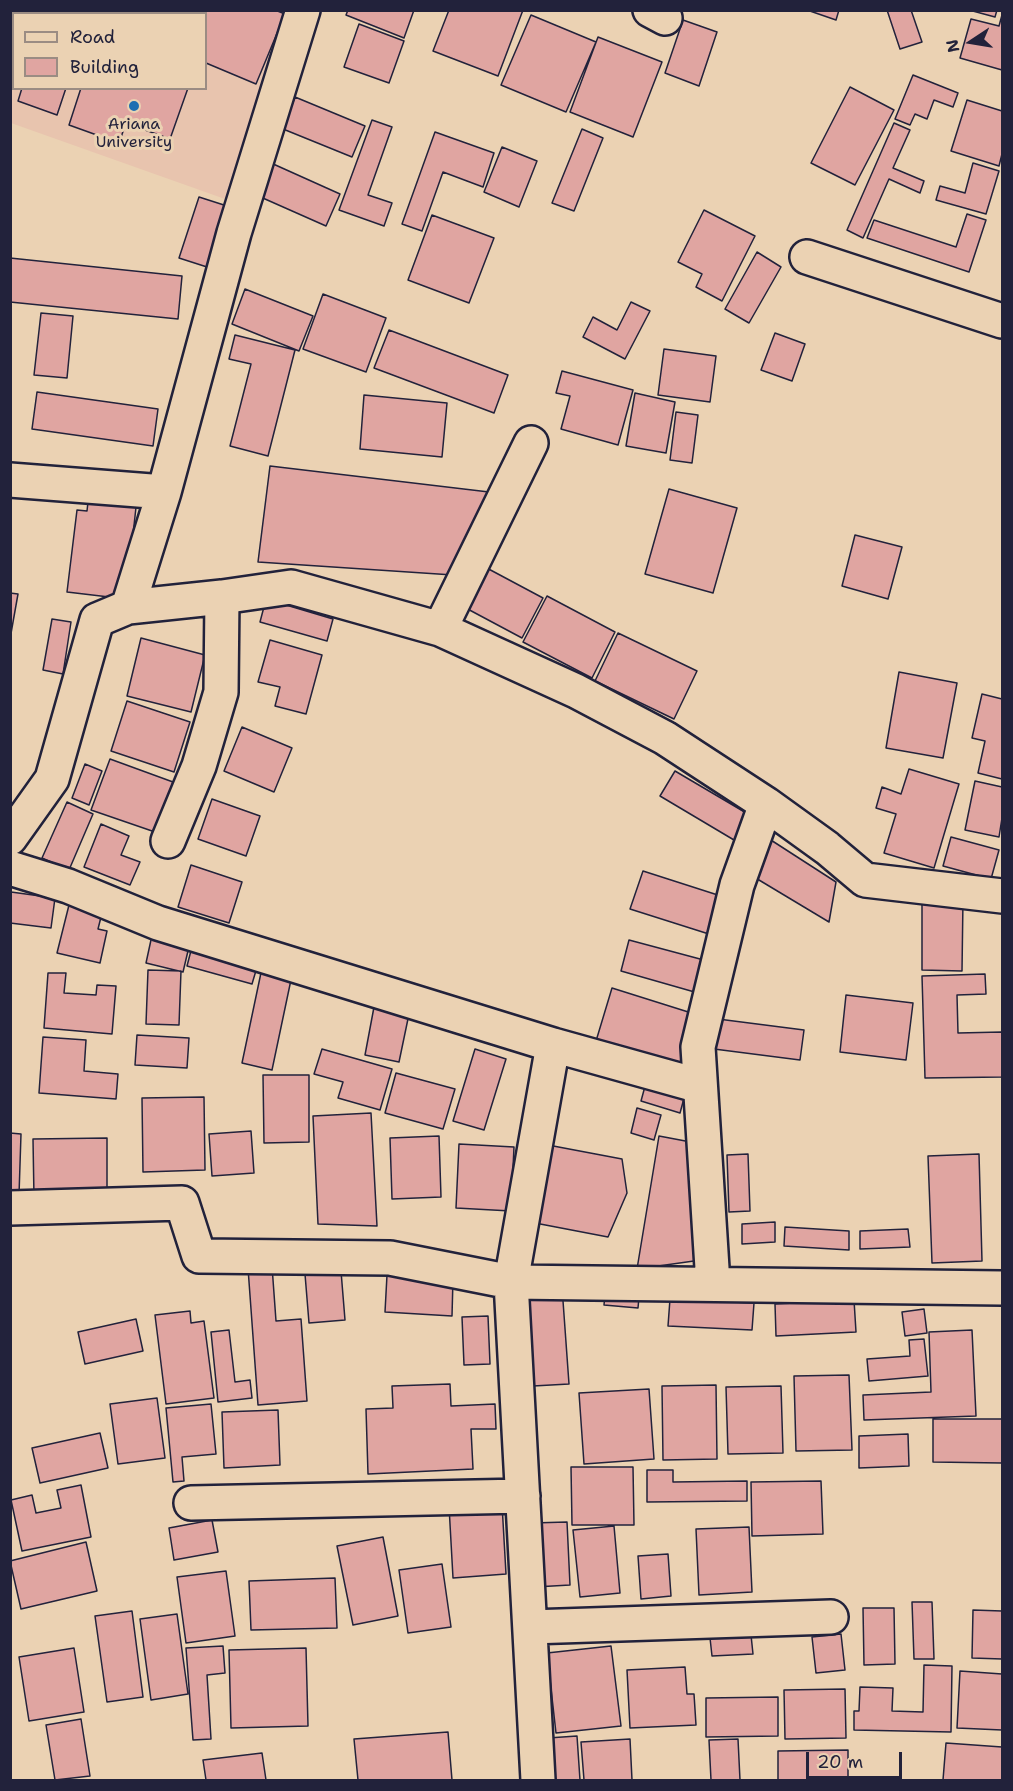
<!DOCTYPE html>
<style>
body{margin:0}
#map{position:relative;width:1013px;height:1791px;overflow:hidden;background:#ebd2b3;font-family:"Shantell Sans",sans-serif}
canvas{display:block}
.frame{position:absolute;inset:0;border:12px solid #22223b;pointer-events:none}
.legend{position:absolute;left:12px;top:12px;width:195px;height:78px;box-sizing:border-box;background:#ebd2b3;border:2px solid #9b8c83;margin:0;padding:8px 10px;list-style:none;font-size:18px;color:#22223b}
.legend li{display:flex;align-items:center;gap:12px;height:30px}
.legend b{width:30px;border:2px solid #9b8c83}
.north{position:absolute;left:941px;top:12px;width:60px;height:60px;-webkit-text-stroke:4px #ebd2b3;paint-order:stroke;rotate:258deg;font-size:16px;font-weight:700;line-height:24px;text-align:center;color:#22223b}
.north::after{content:'';display:block;margin:auto;width:21px;height:27px;background:#22223b;clip-path:polygon(50% 0,100% 100%,50% 72%,0 100%)}
.scale{position:absolute;left:806px;top:1752px;width:96px;height:27px;box-sizing:border-box;border:3px solid #22223b;border-top:0;padding-left:8px;font-size:18px;line-height:21px;white-space:nowrap;color:#22223b;-webkit-text-stroke:4px #ebd2b3;paint-order:stroke}
</style>
<div id="map">
<canvas width="1013" height="1791"></canvas>
<div class="frame"></div>
<ul class="legend">
<li><b style="height:8px;background:#ebd2b3"></b>Road</li>
<li><b style="height:16px;background:#e0a5a1"></b>Building</li>
</ul>
<div class="north">N</div>
<div class="scale">20 m</div>
</div>
<script>
const g = document.querySelector('canvas').getContext('2d');
g.lineJoin = 'round';
function fill(path, color) { g.fillStyle = color; g.fill(path, 'evenodd'); }
function stroke(path, color, width, dash) { g.strokeStyle = color; g.lineWidth = width; g.lineCap = dash ? 'butt' : 'round'; g.setLineDash(dash || []); g.stroke(path); }
function drawText(font, color, halo, rows, align = 'center') {
  g.font = font + ' "Shantell Sans",sans-serif'; g.lineWidth = 6; g.setLineDash([]); g.textBaseline = 'middle'; g.strokeStyle = halo; g.fillStyle = color; for (const [text, x, y, turn = 0] of rows) {
    g.save(); g.translate(x, y); g.rotate((+turn || 0) * Math.PI / 180); g.textAlign = isNaN(turn) ? turn : align; if (halo) g.strokeText(text, 0, 0); g.fillText(text, 0, 0); g.restore();
  }
}
fill(new Path2D(`
 M11 11H95L94 14H14V88H206V63L256 84 275 11H291L225 199 11 123Z`), '#e8c4ae');
const building = new Path2D(`
 M18 10H58L66 14H17Z
 M95 10H275L285 14 256 84 206 63V14H94Z
 M348 10H414L404 38 346 15Z
 M449 10H523L498 76 433 51Z
 M807 10H839L836 20Z
 M887 10H911L922 42 900 49Z
 M969 10H997L995 17Z
 M531 15 596 42 566 112 501 85Z
 M1002 15V70L960 58 971 19 999 26Z
 M683 20 717 32 699 86 665 73Z
 M359 24 404 41 389 83 344 67Z
 M598 37 662 62 633 137 570 112Z
 M913 75 958 93 953 107 934 100 927 119 915 114 910 125 895 119Z
 M850 87 894 110 855 185 811 163Z
 M22 88H66L57 115 18 101Z
 M81 88H188L170 139 126 123 119 143 69 125Z
 M295 97 365 126 352 157 283 129Z
 M967 100 1002 111V154L999 166 951 151Z
 M372 120 392 127 368 195 392 203 384 226 339 210Z
 M894 123 910 130 893 168 924 181 920 193 889 179 863 238 847 230Z
 M582 129 603 138 574 211 552 203Z
 M435 132 494 153 483 187 443 172 422 231 402 224Z
 M502 147 537 161 519 207 484 192Z
 M271 163 340 194 326 226 256 195Z
 M973 163 999 171 986 214 936 200 940 186 965 193Z
 M199 197 227 206 207 267 179 258Z
 M704 210 755 236 722 301 696 287 702 274 678 262Z
 M967 214 986 220 969 272 867 238 874 220 956 247Z
 M432 215 494 238 469 303 408 280Z
 M757 252 781 267 749 323 725 309Z
 M10 258 182 276 178 319 10 302Z
 M245 289 313 316 299 351 232 324Z
 M323 294 386 318 366 372 303 349Z
 M631 302 650 311 625 359 583 337 593 317 617 330Z
 M41 313 73 316 67 378 34 375Z
 M389 330 508 375 494 413 374 368Z
 M775 333 805 344 792 381 761 370Z
 M235 335 295 350 268 456 230 446 251 364 229 359Z
 M664 349 716 356 710 402 658 395Z
 M562 371 633 390 618 445 561 429 570 396 556 393Z
 M37 392 158 409 153 446 32 429Z
 M635 393 675 402 666 453 626 446Z
 M364 395 447 403 442 457 360 449Z
 M676 412 698 415 692 463 670 460Z
 M270 466 489 492 453 575 258 562Z
 M669 489 737 508 713 593 645 574Z
 M89 493 137 498 126 599 67 592 77 510 87 511Z
 M855 535 902 547 888 599 842 586Z
 M483 566 543 598 522 638 462 606Z
 M10 593 18 594 10 639Z
 M547 596 615 632 592 678 523 642Z
 M266 599 333 619 327 641 260 622Z
 M52 619 71 622 63 674 43 670Z
 M618 633 697 671 674 719 595 681Z
 M141 638 205 655 191 712 127 696Z
 M270 640 322 655 306 714 275 706 280 687 258 682Z
 M899 672 957 683 943 758 886 748Z
 M982 694 1002 699V779L978 773 985 741 972 738Z
 M127 701 190 722 174 772 111 751Z
 M242 727 292 748 274 792 224 771Z
 M110 759 173 782 155 832 91 810Z
 M85 764 102 771 89 805 72 798Z
 M909 769 959 784 934 868 884 853 896 814 876 808 882 787 901 794Z
 M675 771 748 814 734 840 660 796Z
 M975 781 1002 787V818L999 837 965 830Z
 M212 799 260 816 246 856 198 839Z
 M67 802 93 814 69 870 42 858Z
 M101 824 129 836 121 855 140 862 130 885 84 867Z
 M760 833 836 882 829 922 749 874Z
 M951 837 999 850 991 879 943 866Z
 M191 865 242 882 229 923 178 907Z
 M643 871 724 897 712 935 630 909Z
 M11 892 55 898 51 928 10 923Z
 M922 898 963 899 962 971 922 970Z
 M69 905 102 913 98 929 107 931 100 963 57 953Z
 M154 926 192 934 183 972 146 963Z
 M194 939 260 957 252 984 187 966Z
 M629 940 715 963 705 995 621 971Z
 M262 968 292 975 272 1070 242 1063Z
 M148 970 181 971 179 1025 146 1024Z
 M48 973H66L64 993 96 995 97 985 116 986 112 1034 44 1028Z
 M985 974 986 994 957 995 958 1033 1002 1032V1077L925 1078 922 976Z
 M612 988 701 1016 681 1079 593 1051Z
 M846 995 913 1003 906 1060 840 1052Z
 M374 1007 409 1014 399 1062 365 1055Z
 M718 1019 804 1030 800 1060 714 1049Z
 M137 1035 189 1038 187 1068 135 1065Z
 M43 1037 86 1040 84 1071 118 1074 116 1099 39 1093Z
 M322 1049 392 1069 380 1110 338 1098 343 1082 314 1074Z
 M475 1049 506 1059 484 1130 453 1121Z
 M396 1073 455 1089 443 1129 385 1113Z
 M263 1075H309V1142L264 1143Z
 M647 1079 686 1091 680 1113 641 1101Z
 M204 1097 205 1170 143 1172 142 1098Z
 M637 1108 661 1115 654 1140 631 1133Z
 M371 1113 377 1226 318 1224 313 1116Z
 M251 1131 254 1173 212 1176 209 1134Z
 M10 1133 21 1134 19 1195H10Z
 M439 1136 441 1197 392 1199 390 1138Z
 M659 1136 696 1143 701 1260 637 1269Z
 M107 1138V1198H34L33 1139Z
 M459 1144 514 1147 511 1211 456 1208Z
 M548 1145 622 1159 627 1193 608 1237 535 1223Z
 M748 1154 750 1211 729 1212 727 1155Z
 M979 1154 982 1261 932 1263 928 1156Z
 M775 1222V1242L742 1244V1224Z
 M785 1227 849 1231V1250L784 1246Z
 M908 1229 910 1247 860 1249V1231Z
 M272 1266 276 1321 301 1319 307 1401 258 1405 248 1268Z
 M341 1271 345 1320 309 1323 305 1274Z
 M387 1275 453 1279 452 1316 385 1312Z
 M606 1283 640 1286 638 1308 604 1305Z
 M562 1287 569 1384 533 1386 527 1290Z
 M670 1299 754 1303 752 1330 668 1326Z
 M854 1300 856 1332 776 1336 775 1304Z
 M924 1309 927 1333 905 1336 902 1312Z
 M190 1311 191 1323 204 1321 214 1398 166 1404 155 1315Z
 M488 1316 490 1364 464 1365 462 1317Z
 M136 1319 143 1351 85 1364 78 1332Z
 M229 1330 235 1382 250 1380 252 1398 218 1402 211 1332Z
 M972 1330 976 1416 864 1420 863 1395 931 1392 929 1332Z
 M924 1339 928 1376 869 1381 867 1359 910 1356 909 1340Z
 M849 1375 852 1450 796 1451 794 1376Z
 M450 1384 451 1406 495 1404 496 1429H471L473 1469 368 1474 366 1409 393 1408 392 1386Z
 M716 1385 717 1459 663 1460 662 1386Z
 M781 1386 783 1453 728 1454 726 1387Z
 M649 1389 654 1459 584 1464 579 1393Z
 M157 1398 165 1458 118 1464 110 1404Z
 M211 1404 216 1454 182 1457 184 1481 173 1482 166 1408Z
 M278 1410 280 1465 224 1468 222 1412Z
 M933 1419H1002V1463L933 1462Z
 M100 1433 108 1468 40 1483 32 1448Z
 M908 1434 909 1466 859 1468V1436Z
 M571 1467H633L634 1525H572Z
 M647 1470H673V1482L747 1481V1501L647 1502Z
 M821 1481 823 1534 752 1536 751 1482Z
 M81 1485 91 1537 22 1551 11 1500 32 1495 36 1513 61 1508 57 1490Z
 M502 1504 506 1574 453 1578 449 1506Z
 M212 1520 218 1552 174 1560 169 1528Z
 M567 1522 570 1585 535 1587 532 1523Z
 M614 1526 620 1593 580 1597 573 1530Z
 M749 1527 752 1592 699 1595 696 1529Z
 M383 1537 398 1616 353 1625 337 1546Z
 M86 1542 97 1591 21 1609 10 1561Z
 M668 1554 671 1596 641 1599 638 1556Z
 M442 1564 451 1627 408 1633 399 1570Z
 M226 1571 235 1636 186 1643 177 1577Z
 M335 1578 337 1628 251 1630 249 1581Z
 M912 1602H932L934 1659H914Z
 M863 1608H894L895 1664 864 1665Z
 M973 1610 1002 1611V1659L972 1658Z
 M132 1611 143 1697 107 1702 95 1616Z
 M177 1614 188 1694 151 1700 140 1619Z
 M841 1634 845 1670 816 1673 812 1637Z
 M751 1635 753 1654 712 1656 710 1638Z
 M223 1646 225 1673 207 1675 211 1739 193 1740 186 1648Z
 M611 1646 621 1726 556 1733 547 1653Z
 M74 1648 84 1712 29 1721 19 1657Z
 M306 1648 308 1726 231 1728 229 1650Z
 M924 1665 952 1666 951 1732 854 1730V1711H859L860 1687 893 1688 892 1711 923 1712Z
 M685 1667 687 1694H694L696 1725 630 1728 627 1670Z
 M960 1671 1002 1674V1730L957 1728Z
 M845 1689 846 1738 785 1739 784 1690Z
 M778 1697V1736L706 1737V1698Z
 M81 1719 90 1776 55 1780 46 1725Z
 M448 1732 452 1780H358L354 1739Z
 M577 1736 580 1780H550L548 1738Z
 M630 1739 632 1780H584L581 1742Z
 M738 1739 740 1780H711L709 1740Z
 M946 1743 1002 1747V1780H943Z
 M848 1750V1780H778V1751Z
 M262 1753 266 1780H206L203 1760Z`);
fill(building, '#e0a5a1');
stroke(building, '#22223b', 1.5);
const minor = new Path2D(`
 M650 10 665 18
 M807 257 1002 321
 M10 480 164 492
 M128 607 164 492 234 233 303 10
 M440 629 531 443
 M10 838 52 779 97 620 128 607 222 597 291 587 440 629 576 691 665 738 766 804 827 848 865 880 1002 896
 M168 841 199 766 221 692 222 597
 M10 868 68 886 158 923 553 1045 511 1282 538 1780
 M553 1045 700 1086
 M10 1208 182 1203 199 1256 390 1258 511 1282 1002 1288
 M713 1284 698 1047 737 885 766 804
 M191 1503 523 1496
 M530 1627 831 1617`);
stroke(minor, '#22223b', 38);
stroke(minor, '#ebd2b3', 33);
for (const [x, y, r, color] of [
 [134,106,6,"#1f6fb2"]
]) { const dot = new Path2D(); dot.arc(x, y, r, 0, 2 * Math.PI); g.fillStyle = color; g.fill(dot); stroke(dot, '#ebd2b3', 2); }
drawText('16px', '#22223b', '#ebd2b3', [
 ["Ariana",134,125],
 ["University",134,143]
]);
</script>
